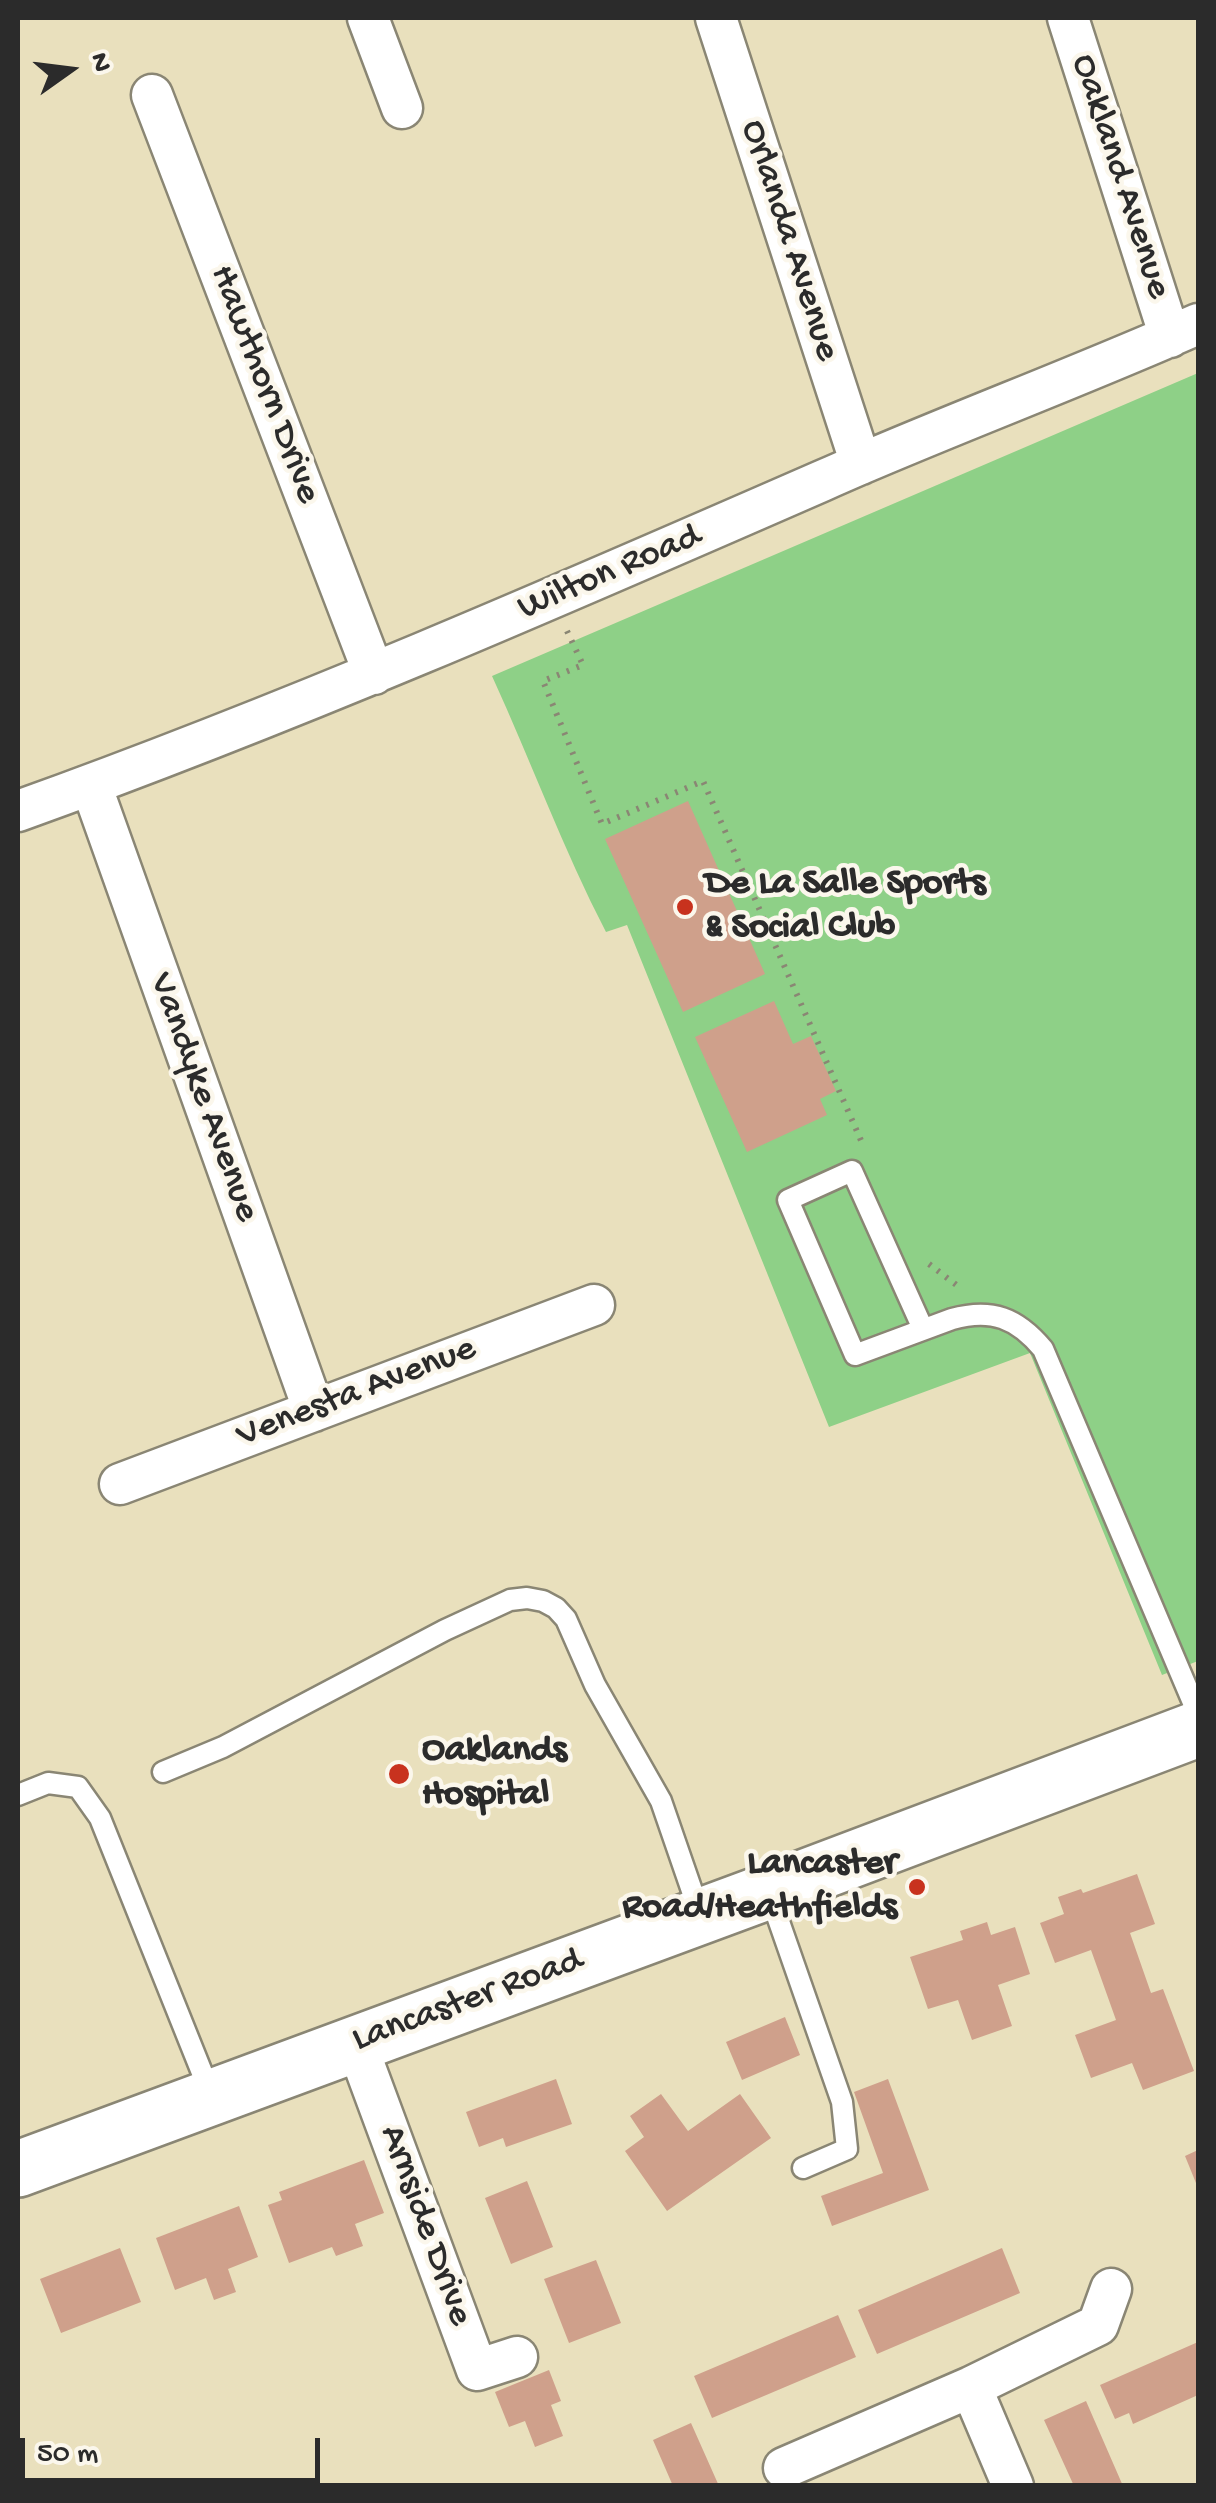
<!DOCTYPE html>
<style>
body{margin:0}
#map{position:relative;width:1216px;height:2503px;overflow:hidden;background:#e9e0bd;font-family:"Gochi Hand",sans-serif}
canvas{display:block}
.frame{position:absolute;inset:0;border:20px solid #2b2b2b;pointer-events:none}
.north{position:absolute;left:20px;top:20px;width:100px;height:100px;-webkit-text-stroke:8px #fbf7ec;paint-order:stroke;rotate:76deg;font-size:28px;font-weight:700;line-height:40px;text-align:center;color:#2b2b2b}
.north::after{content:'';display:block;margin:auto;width:35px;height:45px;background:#2b2b2b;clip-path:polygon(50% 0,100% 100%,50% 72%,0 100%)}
.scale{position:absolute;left:20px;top:2438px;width:300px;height:45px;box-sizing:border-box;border:5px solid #2b2b2b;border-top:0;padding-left:12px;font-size:30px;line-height:35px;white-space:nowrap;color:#2b2b2b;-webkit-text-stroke:8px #fbf7ec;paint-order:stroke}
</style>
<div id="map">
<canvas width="1216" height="2503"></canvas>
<div class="frame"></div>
<div class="north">N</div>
<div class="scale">50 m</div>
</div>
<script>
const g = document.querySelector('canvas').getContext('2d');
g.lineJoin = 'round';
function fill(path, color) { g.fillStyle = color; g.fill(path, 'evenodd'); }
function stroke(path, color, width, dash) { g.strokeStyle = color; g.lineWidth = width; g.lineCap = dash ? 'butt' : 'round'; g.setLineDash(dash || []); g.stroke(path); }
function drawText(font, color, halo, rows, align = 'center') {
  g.font = font + ' "Gochi Hand",sans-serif'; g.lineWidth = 9; g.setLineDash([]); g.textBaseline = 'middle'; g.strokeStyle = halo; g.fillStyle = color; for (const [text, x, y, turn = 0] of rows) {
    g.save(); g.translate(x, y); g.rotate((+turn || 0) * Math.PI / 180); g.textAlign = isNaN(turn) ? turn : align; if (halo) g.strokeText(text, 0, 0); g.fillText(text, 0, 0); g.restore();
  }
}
fill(new Path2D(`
 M1198 373V1661L1162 1675 1030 1353 829 1427 627 925 606 932C563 849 531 761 492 676Z`), '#8ed087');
fill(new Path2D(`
 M688 801 765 974 683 1012 605 839Z
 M774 1001 793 1044 811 1036 836 1091 820 1099 827 1115 747 1152 695 1037Z
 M1137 1874 1155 1924 1130 1933 1151 1993 1163 1989 1194 2071 1143 2090 1132 2063 1091 2078 1075 2035 1116 2020 1091 1950 1055 1963 1040 1923 1064 1914 1058 1897 1081 1889 1083 1893Z
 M987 1922 991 1935 1015 1927 1030 1974 998 1985 1012 2026 972 2040 958 2000 928 2009 910 1957 963 1940 960 1931Z
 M785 2017 800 2055 742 2080 726 2042Z
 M556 2079 572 2124 506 2147 503 2138 479 2147 466 2112Z
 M888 2079 929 2190 832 2226 821 2196 883 2173 854 2092Z
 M661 2094 688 2131 740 2094 771 2138 667 2211 625 2151 644 2137 630 2116Z
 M1198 2150V2188L1185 2156Z
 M364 2160 384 2213 355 2224 363 2246 336 2256 332 2247 289 2263 268 2205 282 2200 279 2192Z
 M527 2181 553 2247 511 2264 485 2198Z
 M239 2206 258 2257 228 2269 236 2292 214 2300 206 2278 175 2290 156 2238Z
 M120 2248 141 2302 61 2333 40 2279Z
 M1002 2248 1020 2293 877 2354 858 2310Z
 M596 2260 621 2323 569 2343 544 2279Z
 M838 2315 856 2357 712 2418 694 2376Z
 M1198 2342V2395L1133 2424 1129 2413 1115 2419 1100 2385Z
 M549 2370 561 2401 551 2405 563 2436 535 2447 525 2421 509 2427 495 2392Z
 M1086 2401 1123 2486H1074L1044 2420Z
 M691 2423 719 2486H673L653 2440Z`), '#cfa08b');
const service = new Path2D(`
 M923 1329 852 1171 788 1200 855 1355 952 1319C992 1308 1017 1318 1043 1349L1198 1714
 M163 1772 223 1747 445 1630 510 1600 527 1598 543 1601 556 1608 566 1619 595 1685 661 1801 700 1914
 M18 1795 48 1783 78 1787 100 1818 211 2095
 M769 1893 842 2102 847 2149 803 2168`);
const minor = new Path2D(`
 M368 18 402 108
 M716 18 861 464
 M1068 18 1170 337
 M152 95 374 674
 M91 785 314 1411
 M18 811C302 709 579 587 856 466 970 417 1085 374 1198 324
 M120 1484 594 1305
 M356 2043 477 2370 517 2357
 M971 2387 1013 2486
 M784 2468 971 2387 1098 2325 1111 2289`);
const primary = new Path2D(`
 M18 2169 769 1891 1198 1729`);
stroke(service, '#8a8674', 25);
stroke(minor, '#8a8674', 45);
stroke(primary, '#8a8674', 60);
stroke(new Path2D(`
 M567 631 583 665 543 681 602 824 703 781 863 1145
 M929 1264 959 1287`), '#8a8674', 6, [2.5, 8]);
stroke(service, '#fff', 20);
stroke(minor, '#fff', 40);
stroke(primary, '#fff', 55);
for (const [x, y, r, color] of [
 [685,907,10,"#c8321e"],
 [399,1774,12,"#c8321e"],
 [917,1887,10,"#c8321e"]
]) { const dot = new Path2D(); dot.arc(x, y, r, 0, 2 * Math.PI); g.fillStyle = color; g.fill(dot); stroke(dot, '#fbf7ec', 4); }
drawText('38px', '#2b2b2b', '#fbf7ec', [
 ["Oakland Avenue",1119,177,72],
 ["Orlanda Avenue",788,241,72],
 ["Hawthorn Drive",263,385,69],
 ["Wilton Road",610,574,-23],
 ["Vandyke Avenue",202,1098,70],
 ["Venesta Avenue",357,1394,-21],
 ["Lancaster Road",468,2002,-20],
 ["Arnside Drive",424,2226,70]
]);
drawText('bold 38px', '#2b2b2b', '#fbf7ec', [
 ["De La Salle Sports",705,885],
 ["& Social Club",705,929],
 ["Oaklands",422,1752],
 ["Hospital",422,1796],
 ["Lancaster",897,1865,"right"],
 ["Road/Heathfields",897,1909,"right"]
], 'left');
</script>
